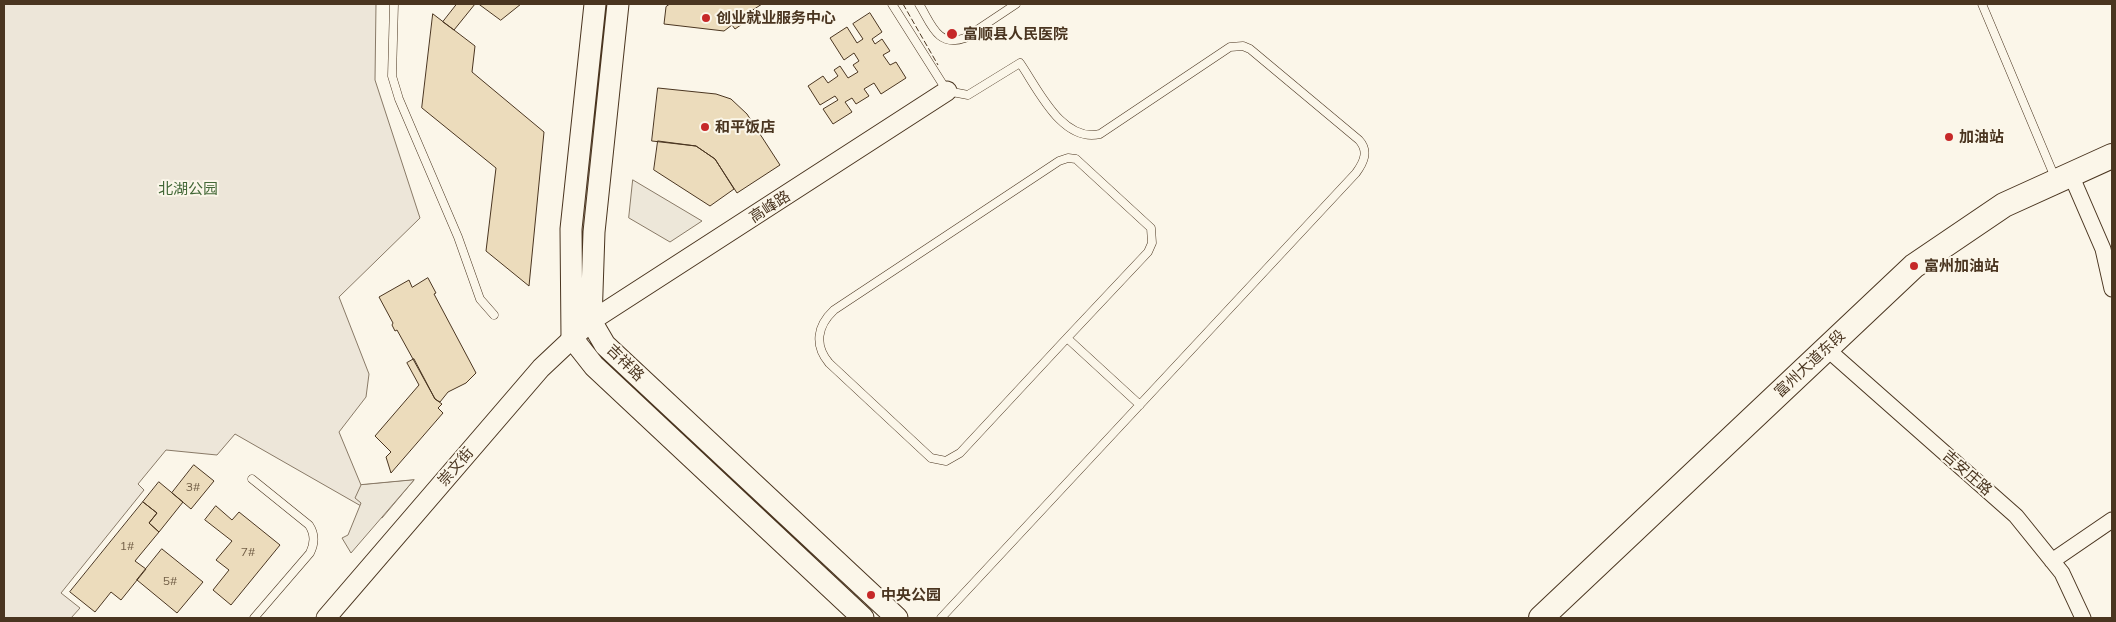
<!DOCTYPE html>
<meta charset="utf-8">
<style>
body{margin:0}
#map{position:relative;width:2116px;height:622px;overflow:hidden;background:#fbf6e9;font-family:Mulish,sans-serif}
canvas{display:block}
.frame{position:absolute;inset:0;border:5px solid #4a3520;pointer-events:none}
</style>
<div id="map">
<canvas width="2116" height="622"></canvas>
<div class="frame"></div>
</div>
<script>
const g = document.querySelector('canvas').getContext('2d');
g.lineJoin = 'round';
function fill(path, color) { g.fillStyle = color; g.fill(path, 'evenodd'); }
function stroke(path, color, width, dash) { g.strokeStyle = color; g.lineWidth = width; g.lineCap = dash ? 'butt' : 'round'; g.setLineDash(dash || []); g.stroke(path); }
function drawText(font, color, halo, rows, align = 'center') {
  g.font = font + ' Mulish,"Noto Sans SC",sans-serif'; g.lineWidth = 4; g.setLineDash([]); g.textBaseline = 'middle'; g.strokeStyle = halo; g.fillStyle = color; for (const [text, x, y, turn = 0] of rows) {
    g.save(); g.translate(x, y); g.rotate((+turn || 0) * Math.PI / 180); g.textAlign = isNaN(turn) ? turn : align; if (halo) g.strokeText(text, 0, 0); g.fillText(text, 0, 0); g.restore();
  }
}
const green = new Path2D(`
 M4 4H376L375 80 420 218 339 297 369 374 366 397 339 432 361 485 414 480 382 518 235 434 217 455 166 450 138 484 144 490 61 593 80 608 71 618H4Z`);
fill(green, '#ede6d9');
stroke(green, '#887966', 1);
const parking = new Path2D(`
 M633 180 702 221 670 242 629 218Z
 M414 480 351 553 342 538 348 535 361 503 355 498 361 485Z`);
fill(parking, '#ede7d9');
stroke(parking, '#887966', 1);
const building = new Path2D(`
 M457 4H475L454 30 443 22Z
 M479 4H521L501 20Z
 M670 4H762L745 15 748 20 735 29 732 25 724 31 664 24 666 7Z
 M870 13 882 32 872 39 875 44 882 39 890 51 883 55 890 65 896 62 906 78 881 94 874 83 864 89 869 96 856 104 852 98 845 102 852 112 833 124 823 109 838 100 835 96 820 105 808 86 823 76 828 83 838 76 834 70 840 66 848 78 858 72 853 65 859 61 854 53 844 60 830 38 847 27 857 43 863 39 853 24Z
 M433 14 475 46 472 72 544 132 529 286 486 251 496 168 422 108Z
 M658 88 716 94 731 99 747 114 780 165 737 193 715 159 696 146 652 141Z
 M658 141 696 146 715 159 734 189 710 206 654 170Z
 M428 278 436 293 434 294 476 373 466 383 448 392 440 402 435 399 397 330 395 331 392 325 393 323 379 297 409 280 412 287Z
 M414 359 435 399 442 404 438 408 443 413 391 473 386 457 391 452 375 436 419 385 407 363Z
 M194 465 214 481 191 509 172 493Z
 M159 482 183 502 159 532 149 523 157 513 143 502Z
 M143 502 157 513 149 523 159 532 135 561 146 569 121 600 111 592 95 612 70 592Z
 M216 506 232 520 239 512 280 545 231 605 213 590 229 570 216 560 232 541 205 520Z
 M162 549 203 582 177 613 137 580Z`);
fill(building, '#ecdcbc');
stroke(building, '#4a3520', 1);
const service = new Path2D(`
 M394 4 392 76 399 99 458 237 480 299 494 315
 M892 4 947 91 968 95 1020 63C1038 89 1062 143 1100 134L1230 47 1243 46 1250 49 1359 140C1369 151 1364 162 1356 173L941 618
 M919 4C931 23 937 48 965 38L1016 4
 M1982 4 2056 180
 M1067 338 960 453 946 461 931 458 829 363C814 345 817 326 834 310L1059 161 1068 158 1076 159 1151 228 1152 243 1148 252 1067 338 1140 405
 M252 479 309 525C315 534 315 543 310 553L254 618`);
const minor = new Path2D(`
 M2071 175 2103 249 2112 289
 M1827 349 2016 516 2062 573 2083 618
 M2052 561 2112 520`);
const tertiary = new Path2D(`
 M326 618 541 368 591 321 947 91`);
const secondary = new Path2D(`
 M595 4 571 229 572 338 594 366 863 618
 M618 4 594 232 591 321 605 345 897 618`);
const primary = new Path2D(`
 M1541 618 1914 266 2004 205 2112 156`);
stroke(service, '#4a3520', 9);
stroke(minor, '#4a3520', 17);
stroke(tertiary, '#4a3520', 21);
stroke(secondary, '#4a3520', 23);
stroke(primary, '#4a3520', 26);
stroke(service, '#fbf6e9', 8);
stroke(minor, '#fbf6e9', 15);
stroke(tertiary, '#fbf6e9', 19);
stroke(secondary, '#fbf6e9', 21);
stroke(primary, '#fbf6e9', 24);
stroke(new Path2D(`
 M903 4 938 65`), '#4a3520', 1, [6, 2.5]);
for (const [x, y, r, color] of [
 [706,18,5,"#c62828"],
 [952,34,6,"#c62828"],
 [705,127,5,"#c62828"],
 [1949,137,5,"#c62828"],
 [1914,266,5,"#c62828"],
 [871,595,5,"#c62828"]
]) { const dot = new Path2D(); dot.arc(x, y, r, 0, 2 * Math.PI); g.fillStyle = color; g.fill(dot); stroke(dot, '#fbf6e9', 2); }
drawText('12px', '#725f47', null, [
 ["3#",193,487],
 ["1#",127,546],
 ["7#",248,552],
 ["5#",170,581]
]);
drawText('bold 15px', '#4a3520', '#fbf6e9', [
 ["创业就业服务中心",716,18],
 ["富顺县人民医院",963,34],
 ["和平饭店",715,127],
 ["加油站",1959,137],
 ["富州加油站",1924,266],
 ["中央公园",881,595]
], 'left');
drawText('15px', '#436837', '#fbf6e9', [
 ["北湖公园",188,189]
]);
drawText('15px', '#4a3520', '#fbf6e9', [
 ["高峰路",770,207,-33],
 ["吉祥路",625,363,44],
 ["富州大道东段",1810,364,-43],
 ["崇文街",456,467,-49],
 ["吉安庄路",1967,473,41]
]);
</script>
